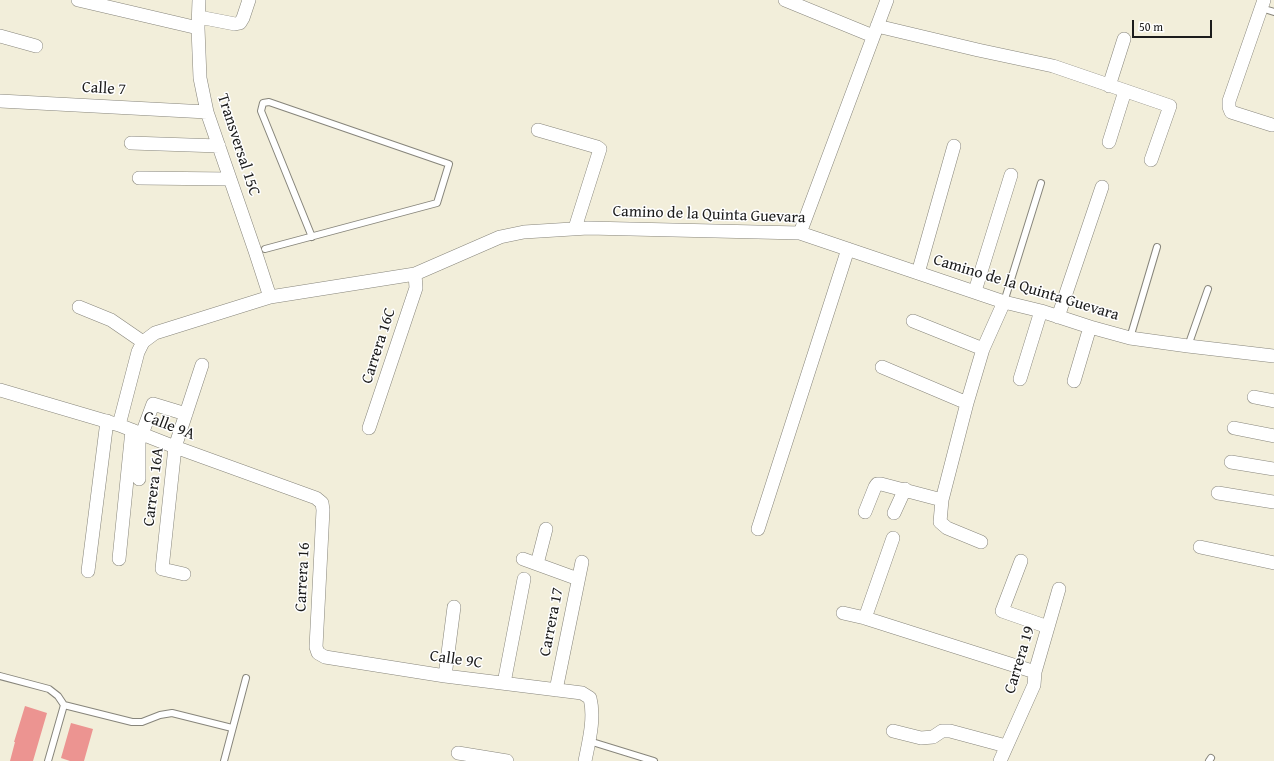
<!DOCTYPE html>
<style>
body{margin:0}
#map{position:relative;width:1274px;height:761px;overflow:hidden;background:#f2eeda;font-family:"Gentium Book Plus",serif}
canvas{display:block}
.scale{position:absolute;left:1132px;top:20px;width:80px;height:18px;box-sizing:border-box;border:2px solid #1c1c1c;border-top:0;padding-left:5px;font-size:12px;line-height:14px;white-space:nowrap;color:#1c1c1c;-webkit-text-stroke:3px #fff;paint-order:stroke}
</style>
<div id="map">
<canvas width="1274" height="761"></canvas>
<div class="scale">50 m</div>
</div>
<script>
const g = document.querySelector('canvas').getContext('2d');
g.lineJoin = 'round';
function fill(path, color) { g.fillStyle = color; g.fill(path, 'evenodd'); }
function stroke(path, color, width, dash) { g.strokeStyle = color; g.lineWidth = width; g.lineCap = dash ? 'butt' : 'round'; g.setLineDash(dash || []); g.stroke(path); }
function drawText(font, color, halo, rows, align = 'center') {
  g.font = font + ' "Gentium Book Plus",serif'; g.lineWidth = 3; g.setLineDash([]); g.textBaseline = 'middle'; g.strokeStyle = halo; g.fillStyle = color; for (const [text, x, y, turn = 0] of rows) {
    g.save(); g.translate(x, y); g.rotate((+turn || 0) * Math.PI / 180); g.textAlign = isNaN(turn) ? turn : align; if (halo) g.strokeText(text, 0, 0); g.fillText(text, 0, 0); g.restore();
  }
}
fill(new Path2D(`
 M25 706 47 713 33 761H10L15 742H14Z
 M71 723 93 729 84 761H70L61 758Z`), '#ec9491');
const service = new Path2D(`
 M1261 8 1274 12
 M265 249 437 203 449 164 269 102 263 103 261 111 312 237
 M1004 302 1041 183
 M1130 338 1157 247
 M1188 346 1208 289
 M0 676 49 689 58 696 64 705 132 722H142L160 715 172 713 232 728
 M589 741 654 761
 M48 761 64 705
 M224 761 246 678
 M1209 761 1211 758`);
const minor = new Path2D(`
 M78 0 198 28
 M199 0 198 28 200 78 207 112 255 251 270 297
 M785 0 873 36
 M1264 0 1229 101V107L1231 112 1272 125
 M199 17 235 24 240 23 243 18 249 0
 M877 26 978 50 1053 66 1170 106 1151 160
 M0 36 36 46
 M1109 86 1124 39
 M0 101 207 112
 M538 130 597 147 600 149 575 228
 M1109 142 1125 91
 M131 143 219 146
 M139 178 230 179
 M800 233 887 0
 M918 273 954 146
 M975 291 1011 175
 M79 307 111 320 143 342
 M1058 317 1102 187
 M913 321 983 349
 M882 367 967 403
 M1020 379 1041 311
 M1074 381 1090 327
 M0 390 119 425 175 447 316 498 322 503 323 510 316 647 318 653 325 657 445 676 582 693 590 698C595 718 589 741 585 761
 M1254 397 1274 401
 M119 425 138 352 143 342 155 333 270 297 415 274 500 237 524 232 588 228 800 233 1004 302 1041 311 1090 327 1130 338 1188 346 1274 356
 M369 428 416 288 415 274
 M1234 428 1274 436
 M139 433V479
 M142 434 153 404 186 414
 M1231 462 1274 469
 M1218 493 1274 502
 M865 512 875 487 877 484H881L942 500
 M894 513 905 489
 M758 529 848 249
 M981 542 947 528 940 522 942 500 967 403 983 349 1004 302
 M1200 547 1274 563
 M119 559 132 430
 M523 559 578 579
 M1021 561 1002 611 1048 627
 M537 564 546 529
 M88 571 107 421
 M184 574 162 569 175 447 202 365
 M843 613 865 618 1035 672
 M865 618 893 538
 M445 676 454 607
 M504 683 524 579
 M556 690 582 562
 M893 731 921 738 933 737 942 731H950L1006 746
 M458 753 507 761
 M1000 761 1034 685 1035 672 1059 589`);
stroke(service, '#87857b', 8);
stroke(minor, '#87857b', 14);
stroke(service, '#fff', 6);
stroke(minor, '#fff', 13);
drawText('16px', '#1c1c1c', '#fff', [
 ["Calle 7",104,89,3],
 ["Transversal 15C",238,145,72],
 ["Camino de la Quinta Guevara",709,215,2],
 ["Camino de la Quinta Guevara",1026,288,17],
 ["Carrera 16C",379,346,-72],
 ["Calle 9A",169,426,21],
 ["Carrera 16A",154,487,-83],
 ["Carrera 16",303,577,-87],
 ["Carrera 17",552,622,-79],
 ["Calle 9C",456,660,8],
 ["Carrera 19",1020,660,-73]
]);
</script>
